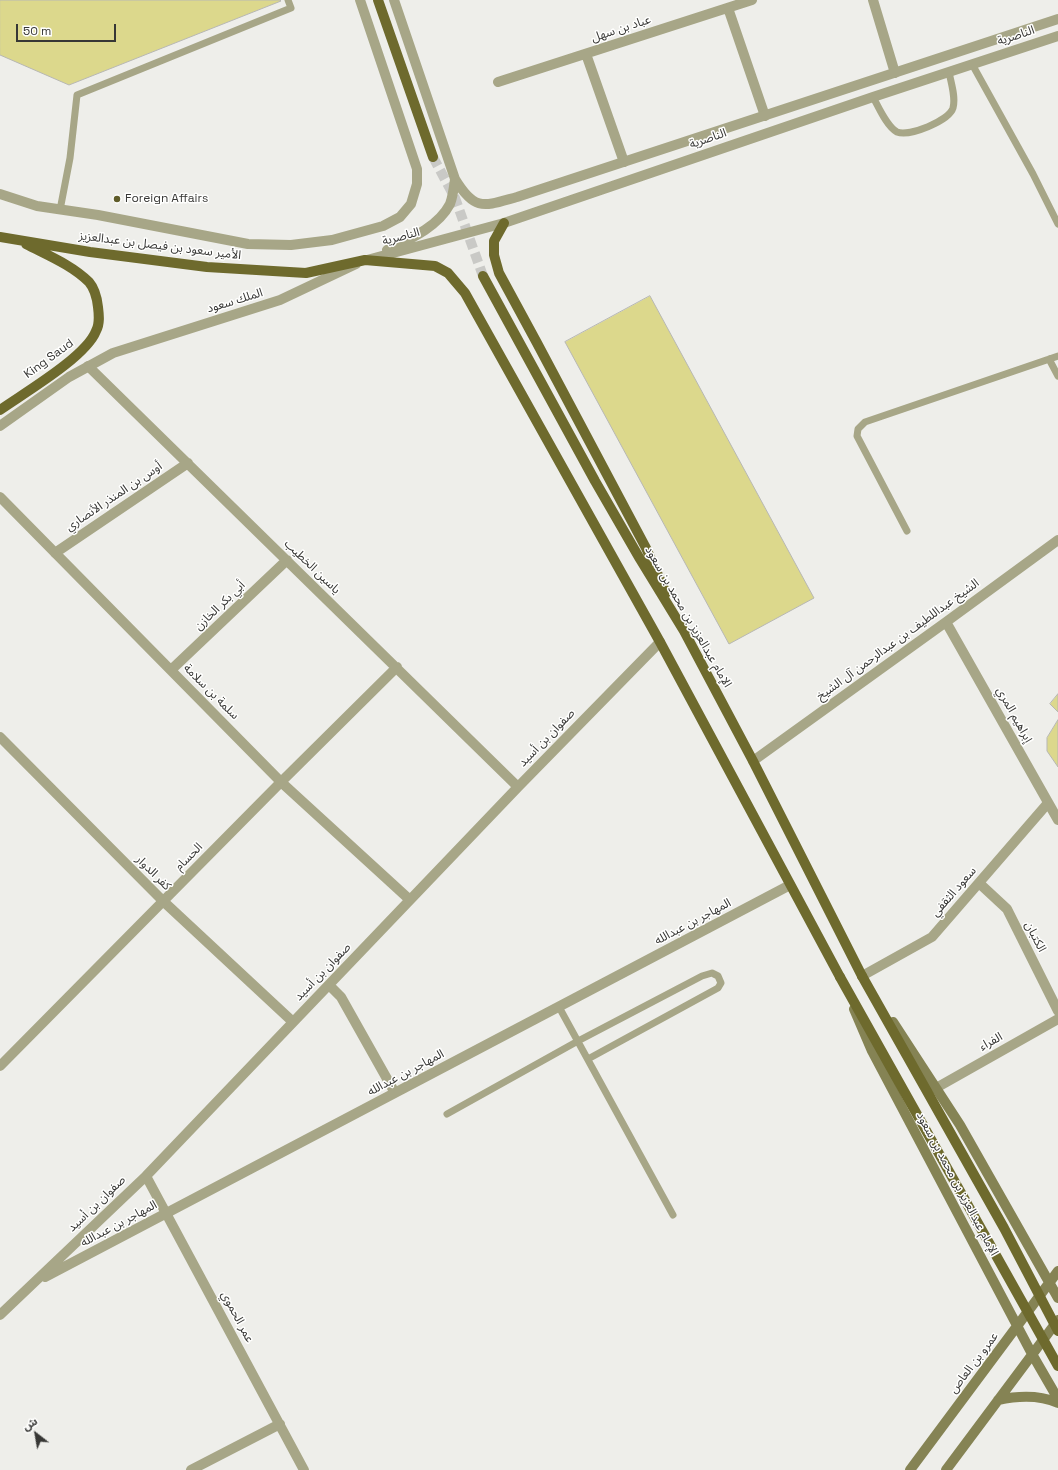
<!DOCTYPE html>
<meta charset="utf-8">
<style>
body{margin:0}
#map{position:relative;width:1058px;height:1470px;overflow:hidden;background:#eeeeea;font-family:"Space Grotesk","Noto Sans Arabic",sans-serif}
canvas{display:block}
.north{position:absolute;left:16px;top:1414px;width:40px;height:40px;-webkit-text-stroke:3px #fffffe;paint-order:stroke;rotate:329deg;font-size:11px;font-weight:700;line-height:16px;text-align:center;color:#373735}
.north::after{content:'';display:block;margin:auto;width:14px;height:18px;background:#373735;clip-path:polygon(50% 0,100% 100%,50% 72%,0 100%)}
.scale{position:absolute;left:16px;top:24px;width:100px;height:18px;box-sizing:border-box;border:2px solid #373735;border-top:0;padding-left:5px;font-size:12px;line-height:14px;white-space:nowrap;color:#373735;-webkit-text-stroke:3px #fffffe;paint-order:stroke}
</style>
<div id="map">
<canvas width="1058" height="1470"></canvas>
<div class="north">ش</div>
<div class="scale">50 m</div>
</div>
<script>
const g = document.querySelector('canvas').getContext('2d');
g.lineJoin = 'round';
function fill(path, color) { g.fillStyle = color; g.fill(path, 'evenodd'); }
function stroke(path, color, width, dash) { g.strokeStyle = color; g.lineWidth = width; g.lineCap = dash ? 'butt' : 'round'; g.setLineDash(dash || []); g.stroke(path); }
function drawText(font, color, halo, rows, align = 'center') {
  g.font = font + ' "Space Grotesk","Noto Sans Arabic",sans-serif'; g.lineWidth = 3; g.setLineDash([]); g.textBaseline = 'middle'; g.strokeStyle = halo; g.fillStyle = color; for (const [text, x, y, turn = 0] of rows) {
    g.save(); g.translate(x, y); g.rotate((+turn || 0) * Math.PI / 180); g.textAlign = isNaN(turn) ? turn : align; if (halo) g.strokeText(text, 0, 0); g.fillText(text, 0, 0); g.restore();
  }
}
const building = new Path2D(`
 M0 0H280L281 1 69 85 0 55Z
 M650 296 814 598 729 644 565 342Z
 M1058 694V712L1050 704Z
 M1058 720V767L1047 751V738Z`);
fill(building, '#dcd88c');
stroke(building, '#b7b7b3', 1);
stroke(new Path2D(`
 M433 157 455 198 483 276`), '#c9c9c6', 10, [10, 5]);
stroke(new Path2D(`
 M972 64 1033 174 1058 224
 M873 97C878 106 887 127 897 132 909 137 949 121 953 108 956 97 951 83 949 72
 M60 210 70 158 77 95 291 8 288 0
 M1049 359 1058 376
 M907 531 857 436 858 429 865 422 1058 356
 M559 1007 673 1215
 M447 1114 578 1041 702 976 712 973 718 976 721 983 718 988 588 1059`), '#a7a687', 7);
stroke(new Path2D(`
 M873 0 895 73
 M728 8 765 116
 M586 54 624 162
 M498 82 752 0
 M0 194 37 206 98 215 248 244 291 245 332 240 383 226 400 217 411 204 417 184V169L360 0
 M88 366 518 787
 M0 497 281 782 410 900
 M55 553 188 463
 M946 622 1058 820
 M171 670 287 560
 M0 737 163 901 293 1022
 M753 761 946 622 1058 540
 M979 883 1007 909 1058 1011
 M862 976 932 937 1048 803
 M329 985 341 997 395 1093
 M0 1066 281 782 397 667
 M936 1088 1058 1019
 M146 1176 304 1470
 M45 1277 790 885
 M0 1315 146 1176 518 787 660 642
 M191 1470 280 1424`), '#a7a687', 10);
stroke(new Path2D(`
 M394 0 455 179C475 212 484 206 517 197L1058 19
 M387 250C410 239 438 227 450 204 453 196 454 187 455 179
 M367 260 504 223 873 97 1058 36
 M0 426 69 377 113 353 280 300 356 264`), '#a7a687', 10);
stroke(new Path2D(`
 M854 1009 872 1051 1032 1354 1058 1399
 M893 1022 960 1125 1058 1298
 M998 1400C1017 1396 1040 1395 1058 1403
 M910 1470 1058 1271
 M946 1470 1058 1320`), '#858354', 10);
stroke(new Path2D(`
 M378 0 433 157
 M504 223 494 241V255L499 273 537 343 646 548 666 593
 M0 237 90 252 207 267 306 273 365 260 435 266 448 273 465 293 660 642 840 977
 M483 276 595 481 640 559 684 631 753 761 862 976
 M0 410C24 393 86 357 96 331 100 324 99 315 98 307 97 298 95 289 89 282 72 265 47 255 26 244`), '#6e6a2d', 10);
stroke(new Path2D(`
 M862 976 1004 1228 1058 1331
 M840 977 1058 1366`), '#6e6a2d', 10);
for (const [x, y, r, color] of [
 [117,199,4,"#5f5c29"]
]) { const dot = new Path2D(); dot.arc(x, y, r, 0, 2 * Math.PI); g.fillStyle = color; g.fill(dot); stroke(dot, '#fffffe', 1.5); }
drawText('12px', '#373735', '#fffffe', [
 ["عباد بن سهل",621,29,-18],
 ["الناصرية",1016,36,-18],
 ["الناصرية",708,139,-19],
 ["الناصرية",401,237,-15],
 ["الأمير سعود بن فيصل بن عبدالعزيز",160,246,7],
 ["الملك سعود",235,301,-17],
 ["King Saud",49,359,-36],
 ["أوس بن المنذر الأنصاري",114,497,-34],
 ["ياسين الخطيب",312,567,44],
 ["أبي بكر الخازن",220,606,-44],
 ["الإمام عبدالعزيز بن محمد بن سعود",688,617,60],
 ["الشيخ عبداللطيف بن عبدالرحمن آل الشيخ",898,640,-36],
 ["سلمة بن سلامة",211,692,45],
 ["إبراهيم المري",1014,715,61],
 ["صفوان بن أسيد",547,738,-46],
 ["الحسام",189,857,-45],
 ["كفر الدوار",153,873,45],
 ["سعود الثقفي",954,892,-49],
 ["المهاجر بن عبدالله",693,922,-28],
 ["الكتبان",1035,937,63],
 ["صفوان بن أسيد",323,972,-46],
 ["الفراء",991,1042,-29],
 ["المهاجر بن عبدالله",406,1073,-28],
 ["الإمام عبدالعزيز بن محمد بن سعود",957,1184,62],
 ["صفوان بن أسيد",97,1204,-44],
 ["المهاجر بن عبدالله",119,1224,-28],
 ["عمر الحموي",237,1317,62],
 ["عمرو بن العاص",974,1363,-53]
]);
drawText('12px', '#373735', '#fffffe', [
 ["Foreign Affairs",125,199]
], 'left');
</script>
